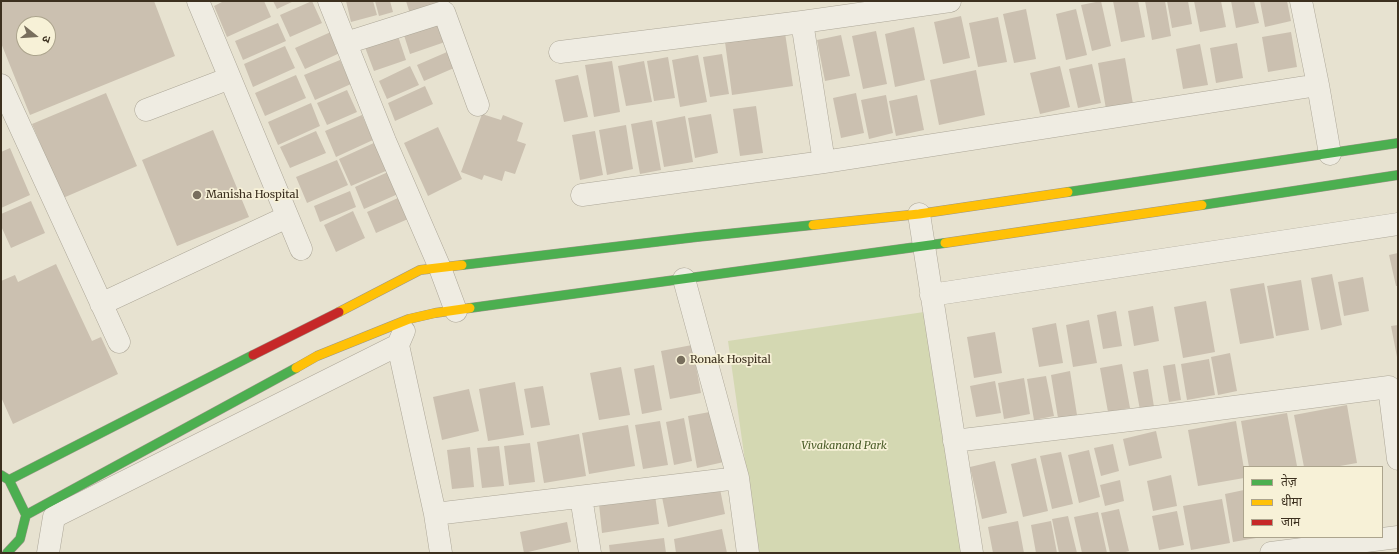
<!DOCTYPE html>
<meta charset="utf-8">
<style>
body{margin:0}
#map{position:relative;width:1399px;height:554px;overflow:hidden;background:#e7e2d0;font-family:Merriweather,"Noto Sans Devanagari",serif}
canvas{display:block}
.frame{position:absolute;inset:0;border:2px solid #3c301f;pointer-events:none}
.legend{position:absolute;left:1243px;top:466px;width:140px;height:72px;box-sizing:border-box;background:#f7f1d7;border:1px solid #aca48d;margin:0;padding:5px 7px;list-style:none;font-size:12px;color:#3c301f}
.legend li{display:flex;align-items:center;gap:8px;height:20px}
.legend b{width:20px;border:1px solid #aca48d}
.north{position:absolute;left:16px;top:16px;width:40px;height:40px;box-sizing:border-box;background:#f7f1d7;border:1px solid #aca48d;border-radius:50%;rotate:107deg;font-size:11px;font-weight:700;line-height:16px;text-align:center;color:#3c301f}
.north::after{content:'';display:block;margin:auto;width:14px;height:18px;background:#786e5d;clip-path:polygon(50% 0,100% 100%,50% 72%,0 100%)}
</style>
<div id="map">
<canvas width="1399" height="554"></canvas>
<div class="frame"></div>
<ul class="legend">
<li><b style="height:5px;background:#4caf50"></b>तेज़</li>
<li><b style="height:5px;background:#ffc107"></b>धीमा</li>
<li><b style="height:5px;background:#c62828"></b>जाम</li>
</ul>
<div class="north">उ</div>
</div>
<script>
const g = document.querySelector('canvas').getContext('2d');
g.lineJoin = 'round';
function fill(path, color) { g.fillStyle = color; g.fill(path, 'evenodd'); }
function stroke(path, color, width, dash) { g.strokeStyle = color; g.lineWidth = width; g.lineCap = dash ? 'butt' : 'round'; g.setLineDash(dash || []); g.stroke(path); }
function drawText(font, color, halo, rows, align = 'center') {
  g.font = font + ' Merriweather,serif'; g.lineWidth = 3.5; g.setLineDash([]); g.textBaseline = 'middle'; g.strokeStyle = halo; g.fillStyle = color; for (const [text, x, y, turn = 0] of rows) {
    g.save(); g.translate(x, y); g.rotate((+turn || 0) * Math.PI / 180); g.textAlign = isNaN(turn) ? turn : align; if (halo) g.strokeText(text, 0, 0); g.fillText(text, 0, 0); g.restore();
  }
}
fill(new Path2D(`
 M924 312 963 553H758L728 341Z`), '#d4d8b2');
fill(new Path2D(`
 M1 1H154L175 56 30 115 1 43ZM24 24H48V48H24Z
 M224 1H264L271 17 227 37 214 6Z
 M273 1H294L277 9Z
 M312 1 322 23 290 37 280 15Z
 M346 1H373L377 15 351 22Z
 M375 1H390L393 12 379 16Z
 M406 1H440L442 9 411 17Z
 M1101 1 1111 46 1092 51 1081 5Z
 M1113 1H1138L1145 37 1121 42Z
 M1145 1H1165L1171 36 1152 40Z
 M1167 1H1188L1192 24 1172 28Z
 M1194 1H1221L1226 27 1200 32Z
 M1231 1H1254L1259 23 1236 28Z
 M1260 1H1287L1291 21 1265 27Z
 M1026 9 1036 59 1014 63 1003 14Z
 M1076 9 1087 55 1066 60 1056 14Z
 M961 16 970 58 943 64 934 22Z
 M998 17 1007 62 978 67 969 23Z
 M438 21 445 42 410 54 403 32Z
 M278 23 286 41 243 60 235 41Z
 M914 27 925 80 895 87 885 34Z
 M396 30 406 60 374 71 363 42Z
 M333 31 342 52 305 69 295 48Z
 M876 31 887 84 863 89 852 36Z
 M1291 32 1297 67 1268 72 1262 37Z
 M785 33 793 86 732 95 725 42Z
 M841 35 850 76 825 81 817 40Z
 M1237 43 1243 78 1216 83 1210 48Z
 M1200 44 1208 85 1183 89 1176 49Z
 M285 46 295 68 253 87 244 64Z
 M447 52 454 68 424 81 417 65Z
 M722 54 729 94 710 97 703 57Z
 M698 55 707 102 680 107 672 60Z
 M668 57 675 98 654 101 647 61Z
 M1125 58 1133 104 1106 109 1098 63Z
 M340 60 351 84 315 100 304 75Z
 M612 61 620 112 594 117 585 65Z
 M644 61 652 102 626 106 618 66Z
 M1092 64 1101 103 1078 108 1069 69Z
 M410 66 419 85 387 99 379 81Z
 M1060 66 1070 107 1040 114 1030 73Z
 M976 70 985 115 939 125 930 80Z
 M296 75 306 98 265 116 255 93Z
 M578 75 588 117 564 122 555 80Z
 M425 86 433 104 395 121 388 103Z
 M347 90 357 112 327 125 317 103Z
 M106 93 137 166 63 198 32 124Z
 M856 93 864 133 841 138 833 98Z
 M886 95 893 133 869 139 861 100Z
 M917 95 924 130 896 136 889 101Z
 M311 103 320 126 278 145 268 122Z
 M756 106 763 153 740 156 733 109Z
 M482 114 501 120 503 115 523 123 517 141 526 144 515 174 505 171 502 181 484 175 482 180 461 172Z
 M711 114 718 153 695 158 688 118Z
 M362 115 373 140 336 157 325 131Z
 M685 116 693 162 664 167 656 122Z
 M652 120 661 170 640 174 631 124Z
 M626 125 633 169 607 175 599 130Z
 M438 127 462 179 428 196 404 143Z
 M213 130 249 217 177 246 142 160Z
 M316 131 326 153 290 168 280 147Z
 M595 131 603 175 580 180 572 135Z
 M376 142 388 170 351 186 339 159Z
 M10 148 30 195 1 208V152Z
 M337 160 348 185 307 203 296 177Z
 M388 172 398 194 364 209 355 187Z
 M350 191 356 207 320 222 314 206Z
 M398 198 408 219 376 233 367 212Z
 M31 201 45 233 11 248 1 226V214Z
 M353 211 365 238 336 252 324 225Z
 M1398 253V286H1396L1389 255Z
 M56 264 92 341 101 337 118 374 13 424 1 397V281L15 275 18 282Z
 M1332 274 1342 325 1321 330 1311 278Z
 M1363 277 1369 311 1344 316 1338 282Z
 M1301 280 1309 330 1276 336 1267 286Z
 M1264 283 1274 338 1240 344 1230 289Z
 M1206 301 1215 352 1183 358 1174 307Z
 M1153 306 1159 341 1134 346 1128 311Z
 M1116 311 1122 346 1103 349 1097 315Z
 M1089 320 1097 363 1073 367 1066 325Z
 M1056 323 1063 363 1039 367 1032 328Z
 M1398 325V357H1397L1391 326Z
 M995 332 1002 373 974 378 967 337Z
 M692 345 701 393 670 399 661 351Z
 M1230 353 1237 391 1218 395 1211 357Z
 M1209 359 1215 395 1187 400 1181 364Z
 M1122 364 1130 408 1108 412 1100 368Z
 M1175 364 1181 400 1169 402 1163 366Z
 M654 365 662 410 642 414 634 369Z
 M621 367 630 415 599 420 590 373Z
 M1148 369 1154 407 1140 410 1133 372Z
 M1070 371 1077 415 1058 418 1051 375Z
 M1046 376 1054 416 1034 420 1027 379Z
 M1024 378 1030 414 1004 419 998 383Z
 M995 381 1001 413 976 417 970 386Z
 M515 382 524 435 488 441 479 389Z
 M543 386 550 425 531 428 524 389Z
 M469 389 479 431 442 440 433 397Z
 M1347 405 1357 463 1334 467H1304L1294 415Z
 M715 411 724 462 697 468 688 416Z
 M1287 413 1297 466 1249 467 1241 421Z
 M684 418 692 461 674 465 666 422Z
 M660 421 668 465 643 469 635 425Z
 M1236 421 1244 469V478L1198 486 1188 430Z
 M628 425 635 466 589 474 582 433Z
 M1156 431 1162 458 1129 466 1123 439Z
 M579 434 586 476 544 483 537 442Z
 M530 443 535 482 509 485 504 446Z
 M1113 444 1119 471 1101 476 1094 448Z
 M499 446 504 486 482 488 477 448Z
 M470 447 474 487 452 489 447 450Z
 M1089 450 1100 497 1079 503 1068 455Z
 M1061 452 1073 504 1052 509 1040 456Z
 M1036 458 1048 511 1023 517 1011 464Z
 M995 461 1007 513 982 519 970 467Z
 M1171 475 1177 506 1153 511 1147 481Z
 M1120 480 1124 501 1105 506 1100 485Z
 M719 484 725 514 668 527 662 497Z
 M1244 490V537L1256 538 1233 542 1225 494Z
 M655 495 659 524 602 533 599 504Z
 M1222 499 1230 543 1191 550 1183 506Z
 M1119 509 1129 551 1122 553H1110L1101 513Z
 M1177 511 1184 545 1159 550 1152 516Z
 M1098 512 1107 553H1082L1074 517Z
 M1068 516 1077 553H1059L1052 519Z
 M1018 521 1024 553H993L988 527Z
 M1051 521 1057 553H1036L1031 525Z
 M567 522 571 542 524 553 520 532Z
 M722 529 727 553H676L674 539Z
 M664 538 666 553H610L609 545Z`), '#cbc0b0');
const street = new Path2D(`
 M198 1 301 249
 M329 1 385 141 440 268 456 311
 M1301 1 1318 85 1330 154
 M802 22 824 162
 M346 43 444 12 478 105
 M560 52 802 22 950 1
 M1 85 119 342
 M146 110 230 78
 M582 195 824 162 1318 85
 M919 214 972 553
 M684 279 738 478 748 553
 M931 295 1398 224
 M101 304 287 217
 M404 331 398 345 435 514 441 553
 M954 441 1164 416 1389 387 1398 459
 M581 497 590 553
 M435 514 738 478
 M48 553 54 517 398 345
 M1271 553 1398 537`);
const fast = new Path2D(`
 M1068 192 1398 143
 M1202 205 1398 175
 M462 265 697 237 813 225
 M470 308 945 243
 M1 475 9 480 26 515 20 539 7 553
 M9 480 253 355
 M26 515 296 368`);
const slow = new Path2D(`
 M813 225 919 214 1068 192
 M945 243 1202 205
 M339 312 420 270 462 265
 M296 368 317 356 409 319 435 313 470 308`);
const jam = new Path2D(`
 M253 355 339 312`);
stroke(street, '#ada798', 23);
stroke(fast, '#9c9688', 10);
stroke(slow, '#9c9688', 10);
stroke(jam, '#9c9688', 10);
stroke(street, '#efece2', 22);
stroke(fast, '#4caf50', 9);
stroke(slow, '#ffc107', 9);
stroke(jam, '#c62828', 9);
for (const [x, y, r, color] of [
 [197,195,5,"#786e5d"],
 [681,360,5,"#786e5d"]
]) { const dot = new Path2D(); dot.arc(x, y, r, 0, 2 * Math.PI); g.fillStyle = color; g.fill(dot); stroke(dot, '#f7f1d7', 1.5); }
drawText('11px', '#3c301f', '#f7f1d7', [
 ["Manisha Hospital",206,195],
 ["Ronak Hospital",690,360]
], 'left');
drawText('italic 11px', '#475a25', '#f7f1d7', [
 ["Vivakanand Park",844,446]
]);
</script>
